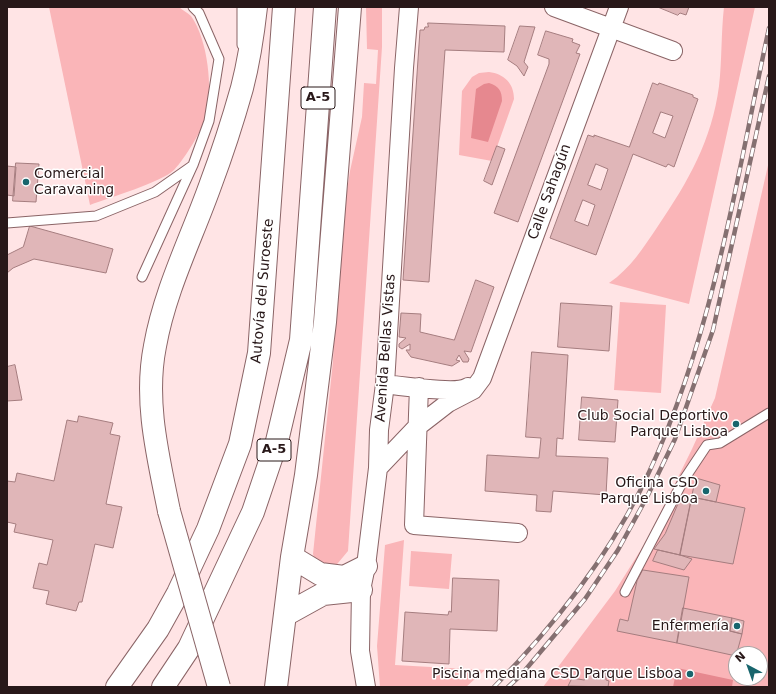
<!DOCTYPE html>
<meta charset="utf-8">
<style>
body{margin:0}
#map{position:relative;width:776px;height:694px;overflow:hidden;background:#ffe4e5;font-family:"DejaVu Sans",sans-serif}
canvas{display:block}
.frame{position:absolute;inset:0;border:8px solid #281819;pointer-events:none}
.north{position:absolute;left:728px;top:646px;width:40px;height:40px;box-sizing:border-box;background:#fff;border:1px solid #a9a3a3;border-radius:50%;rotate:319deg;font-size:11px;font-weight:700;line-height:16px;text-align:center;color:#281819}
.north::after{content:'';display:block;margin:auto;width:14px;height:18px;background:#18656d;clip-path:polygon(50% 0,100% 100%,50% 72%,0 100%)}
</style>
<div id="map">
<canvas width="776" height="694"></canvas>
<div class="frame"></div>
<div class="north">N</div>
</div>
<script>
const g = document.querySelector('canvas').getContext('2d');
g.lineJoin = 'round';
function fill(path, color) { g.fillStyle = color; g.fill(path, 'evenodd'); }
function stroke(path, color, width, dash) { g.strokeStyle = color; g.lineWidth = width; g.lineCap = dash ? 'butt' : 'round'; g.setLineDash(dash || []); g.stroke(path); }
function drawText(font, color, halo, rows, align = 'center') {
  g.font = font + ' "DejaVu Sans",sans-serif'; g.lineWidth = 3; g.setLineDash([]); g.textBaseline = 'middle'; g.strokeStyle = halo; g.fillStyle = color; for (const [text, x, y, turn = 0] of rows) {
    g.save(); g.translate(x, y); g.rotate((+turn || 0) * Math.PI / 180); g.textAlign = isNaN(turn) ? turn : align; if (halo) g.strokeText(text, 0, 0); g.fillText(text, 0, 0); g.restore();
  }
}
fill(new Path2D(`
 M49 7H179C182 10 188 13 191 16 208 40 213 89 206 117 201 132 185 158 174 170 162 182 108 198 90 205Z
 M366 7H382V47L348 551 333 569 316 564 313 554 333 361 337 275 345 204 350 171 362 117 364 83 376 84 378 50 367 49Z
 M724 7H755L689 304 609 283C631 268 643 248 658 226 688 182 712 140 719 86 722 60 721 33 724 7Z
 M489 72C504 74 514 83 514 99L492 161 459 155 462 91 472 77 479 73Z
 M769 161V687H543L615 591 647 540 692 449 715 398ZM736 654H760V678H736Z
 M620 302 666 305 661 393 614 390Z
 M404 540 395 665 485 670 466 687H380L377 646 385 545Z
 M411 551 452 554 449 589 409 586Z`), '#fab5b8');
fill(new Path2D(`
 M489 83C499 86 502 91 502 101L488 142 471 138 476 89 484 84Z
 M677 668 733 680 732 687H673Z`), '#e6888f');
const building = new Path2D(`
 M658 7H689L686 15 680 13 678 15Z
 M428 23 505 26 504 52 445 50 429 282 403 280 420 30H424L425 27H428Z
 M520 26 535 27 524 62 528 67 524 76 517 66 508 60Z
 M546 31 573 39 572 42 580 45 576 53 580 54 518 222 494 213 549 64V59L538 55Z
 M653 83 658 85 659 83 693 95V97L698 99 674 167 668 164 666 167 633 154 596 255 550 238 588 135 594 137V135L629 147ZM661 112 673 116 665 138 653 133ZM596 164 608 169 601 190 588 185ZM583 200 595 205 588 226 575 221Z
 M497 146 505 149 492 185 484 181Z
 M16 163 39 164 36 202 13 201Z
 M7 166 16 167 14 196 7 195Z
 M30 226 113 249 106 273 34 259 13 268 7 273V255L23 247Z
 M476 280 494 287 471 352 464 351 469 359 468 362H463L459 355 456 360 460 361 452 366 411 357 406 350H410V344L402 349 399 347V344L406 338 399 337 401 313 421 314 420 332 454 340Z
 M561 303 612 306 609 351 558 347Z
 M532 352 568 355 563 439 557 438 556 456 608 458 606 495 553 491 551 512 536 511 537 495 485 491 487 455 539 458 541 438 526 437Z
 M15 365 22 400 7 401V367Z
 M582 397 618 400 615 442 579 440Z
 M79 416 113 423 110 434 120 436 106 504 122 507 113 548 95 544 82 602H79L76 611 46 604 49 591 33 588 39 563 47 565 53 540 14 532 16 524 7 522V481L15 482 17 473 54 481 67 420 77 422Z
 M696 478 720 485 716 502 692 497Z
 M692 497 745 508 733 564 680 555Z
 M680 500 691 501 680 555 654 549 665 534Z
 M658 550 680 555 692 559 684 570 653 561Z
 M643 570 689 577 677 643 617 631 620 619 628 621 637 581Z
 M453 578 499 580 497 631 450 629 449 664 402 661 405 612 448 615 449 611 451 612Z
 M683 608 732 618 730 631 742 634 736 656 677 643Z
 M732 618 744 621 742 634 730 631Z
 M585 671 606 674V680L609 681 608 687 568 686 572 678 584 680Z`);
fill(building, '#e0b6b8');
stroke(building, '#a57d7f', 1);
const lane = new Path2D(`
 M242 45V7
 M7 223 96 216 155 192 192 166
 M142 277 193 165 209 121 219 59 199 13 193 7
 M625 592 683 481 707 445 720 443 769 413`);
const street = new Path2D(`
 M554 7 673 51
 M385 384C400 386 457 394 468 387
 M419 387 414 525 518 533
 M378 468 417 427 448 403 473 390 482 378 619 7
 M366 687 360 651 361 590 366 566 378 468 379 430 385 384 404 68 409 7`);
const highway = new Path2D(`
 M169 511C158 456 144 401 155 346 165 290 191 239 210 186 222 154 233 120 242 88 249 61 253 34 256 7
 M292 557 320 574 344 577 366 566
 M285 615 323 594 361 590
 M117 687 158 629 178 593 208 529 240 444 259 353 284 7
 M163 687 189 648 253 512 277 441 301 340 325 7
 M276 687 292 557 306 475 325 322 350 7`);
stroke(lane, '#8a6466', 11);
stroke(street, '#8a6466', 20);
stroke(highway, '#8a6466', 24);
stroke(lane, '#fff', 9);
stroke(street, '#fff', 18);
stroke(highway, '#fff', 22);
const rail = new Path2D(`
 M494 687C551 629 603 564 640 491 712 346 735 185 769 28
 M508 687 521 675 585 599 618 550 647 497 675 439 713 330 769 76`);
stroke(rail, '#857071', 4.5);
stroke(rail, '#fff', 3, [9]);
const highwayBridge = new Path2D(`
 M169 511 219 687`);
stroke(highwayBridge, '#8a6466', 24, []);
stroke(highwayBridge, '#fff', 22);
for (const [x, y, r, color] of [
 [26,182,4,"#18656d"],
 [736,424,4,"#18656d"],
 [706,491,4,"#18656d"],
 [737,626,4,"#18656d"],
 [690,674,4,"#18656d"]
]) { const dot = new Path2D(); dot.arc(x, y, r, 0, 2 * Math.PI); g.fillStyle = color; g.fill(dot); stroke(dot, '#fff', 1.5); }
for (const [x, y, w] of [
 [318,98,34],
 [274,450,34]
]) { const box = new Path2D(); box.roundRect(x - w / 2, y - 11, w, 22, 3); g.fillStyle = '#fff'; g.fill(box); stroke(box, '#281819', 1); }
drawText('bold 13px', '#281819', null, [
 ["A-5",318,98],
 ["A-5",274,450]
]);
drawText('14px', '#281819', '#fff', [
 ["Comercial",34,174,"left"],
 ["Caravaning",34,190,"left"],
 ["Club Social Deportivo",728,416],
 ["Parque Lisboa",728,432],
 ["Oficina CSD",698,483],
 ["Parque Lisboa",698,499],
 ["Enfermería",729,626],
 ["Piscina mediana CSD Parque Lisboa",682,674]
], 'right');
drawText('14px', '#281819', '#fff', [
 ["Calle Sahagún",550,192,-70],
 ["Autovía del Suroeste",263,291,-85],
 ["Avenida Bellas Vistas",386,348,-86]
]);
</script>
